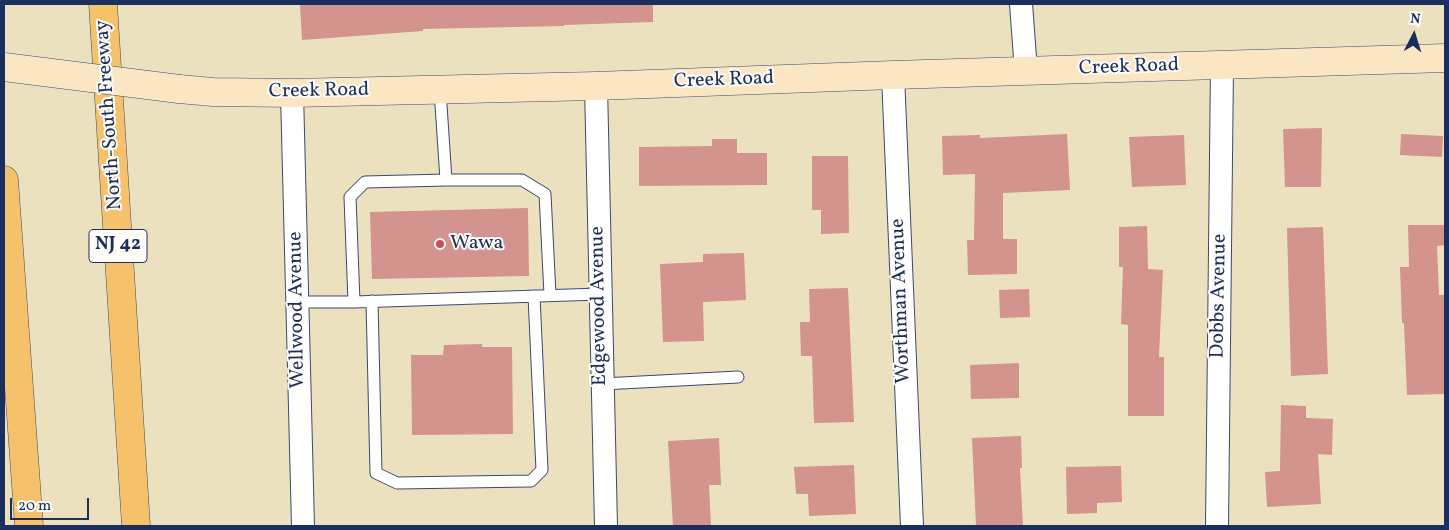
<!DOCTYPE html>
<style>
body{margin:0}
#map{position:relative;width:1449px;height:530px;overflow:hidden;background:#ece1bf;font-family:Vollkorn,serif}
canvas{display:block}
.frame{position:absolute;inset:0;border:5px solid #1b2f5e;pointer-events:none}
.north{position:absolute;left:1389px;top:10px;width:50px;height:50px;-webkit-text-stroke:4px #fdfcf7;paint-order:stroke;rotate:5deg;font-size:14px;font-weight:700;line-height:20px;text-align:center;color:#1b2f5e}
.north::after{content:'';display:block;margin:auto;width:18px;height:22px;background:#1b2f5e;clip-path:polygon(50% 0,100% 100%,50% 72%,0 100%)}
.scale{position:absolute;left:10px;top:498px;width:79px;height:22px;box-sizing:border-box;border:2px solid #1b2f5e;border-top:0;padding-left:6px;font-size:15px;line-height:18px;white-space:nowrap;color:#1b2f5e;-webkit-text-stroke:4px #fdfcf7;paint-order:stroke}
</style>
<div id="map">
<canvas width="1449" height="530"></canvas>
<div class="frame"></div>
<div class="north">N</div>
<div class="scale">20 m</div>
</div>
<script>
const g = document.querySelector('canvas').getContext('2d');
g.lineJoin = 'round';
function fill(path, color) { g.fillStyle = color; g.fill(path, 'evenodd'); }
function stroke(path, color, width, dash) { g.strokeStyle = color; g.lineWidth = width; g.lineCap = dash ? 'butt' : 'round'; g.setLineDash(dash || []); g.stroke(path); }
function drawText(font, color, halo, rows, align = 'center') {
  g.font = font + ' Vollkorn,serif'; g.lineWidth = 4; g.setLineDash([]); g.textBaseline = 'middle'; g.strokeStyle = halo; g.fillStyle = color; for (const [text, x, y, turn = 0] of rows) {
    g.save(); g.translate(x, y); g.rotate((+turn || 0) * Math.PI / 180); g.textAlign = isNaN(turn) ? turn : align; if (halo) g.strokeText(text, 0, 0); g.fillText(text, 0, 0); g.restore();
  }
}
fill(new Path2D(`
 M300 4H653V22L564 25V26L423 29V31L302 40Z
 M1322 128 1321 187H1285L1283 129Z
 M1067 134 1070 190 1003 193V239H1017V274L968 275 967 240H974L975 174 943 175 942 136 980 135V138Z
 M1401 134 1443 136 1442 157 1400 155Z
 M1184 135 1186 185 1132 187 1129 137Z
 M712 139H737V153H767V185L639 186V147L712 146Z
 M812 156H848L849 233 821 234V210H812Z
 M528 208 529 276 372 279 370 212Z
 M1408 225H1445V245L1437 246 1439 295H1445V394L1407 395 1404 323H1402L1400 267H1409Z
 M1147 226 1148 269 1163 270 1159 357H1164V416H1128V325L1121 324 1123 267H1119V227Z
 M1323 227 1328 374 1291 376 1287 228Z
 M744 253 746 300 703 302 704 341 663 342 660 264 703 262V254Z
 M848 288 854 422 814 423 812 356H801L800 322H810L809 289Z
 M1029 289 1030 317 1000 318 999 290Z
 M482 344V347H512L513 434 412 435 411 355H443L444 345Z
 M1019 363V398L971 399 970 365Z
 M1281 405 1306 406V418L1333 419 1332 455 1318 454 1321 504 1267 507 1265 472 1280 471Z
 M1021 436 1022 468H1020L1023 526H976L972 438Z
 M719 438 721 485H709L711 526H673L668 441Z
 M854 465 856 514 809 516 808 494H796L794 467Z
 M1121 466 1122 502 1097 503V513L1067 514 1066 467Z`), '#d3938f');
const service = new Path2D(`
 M440 90 446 180 365 182 350 197 354 302 600 294
 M446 180H522L545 194 550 295
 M372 301 376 473 397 483 531 481 542 470 534 296
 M298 302H354
 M602 384 738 377`);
const minor = new Path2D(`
 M1021 4 1026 71
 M893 75 912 526
 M596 86 606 526
 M292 93 303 526
 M1217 526 1222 65`);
const secondary = new Path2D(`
 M179 89 213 92 292 93 596 86 893 75 1445 58`);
const motorway = new Path2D(`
 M103 4 136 526
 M4 180 29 526`);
stroke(service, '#3a4a6d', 13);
stroke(minor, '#3a4a6d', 24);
stroke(secondary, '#3a4a6d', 29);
stroke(motorway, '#3a4a6d', 29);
stroke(service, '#fff', 11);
stroke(minor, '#fff', 22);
stroke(secondary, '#fbe6c4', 28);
stroke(motorway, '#f5c16b', 28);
const secondaryBridge = new Path2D(`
 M4 67 179 89`);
stroke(secondaryBridge, '#3a4a6d', 29, []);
stroke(secondaryBridge, '#fbe6c4', 28);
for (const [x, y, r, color] of [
 [440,244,5,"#d1495b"]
]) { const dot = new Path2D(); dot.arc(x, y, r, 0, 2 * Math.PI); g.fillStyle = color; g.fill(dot); stroke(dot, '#fdfcf7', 2); }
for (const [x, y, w] of [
 [118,246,58]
]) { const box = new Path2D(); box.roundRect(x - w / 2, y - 16.5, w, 33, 4); g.fillStyle = '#fdfcf7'; g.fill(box); stroke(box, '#1b2f5e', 1); }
drawText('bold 19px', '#1b2f5e', null, [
 ["NJ 42",118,246]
]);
drawText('20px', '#1b2f5e', '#fdfcf7', [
 ["Creek Road",1129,68,-2],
 ["Creek Road",724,81,-2],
 ["Creek Road",319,92,-1],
 ["North-South Freeway",110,115,-94],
 ["Dobbs Avenue",1220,296,-89],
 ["Worthman Avenue",902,301,-92],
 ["Edgewood Avenue",600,306,-91],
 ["Wellwood Avenue",298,310,-91]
]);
drawText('20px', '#1b2f5e', '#fdfcf7', [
 ["Wawa",450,244]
], 'left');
</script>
